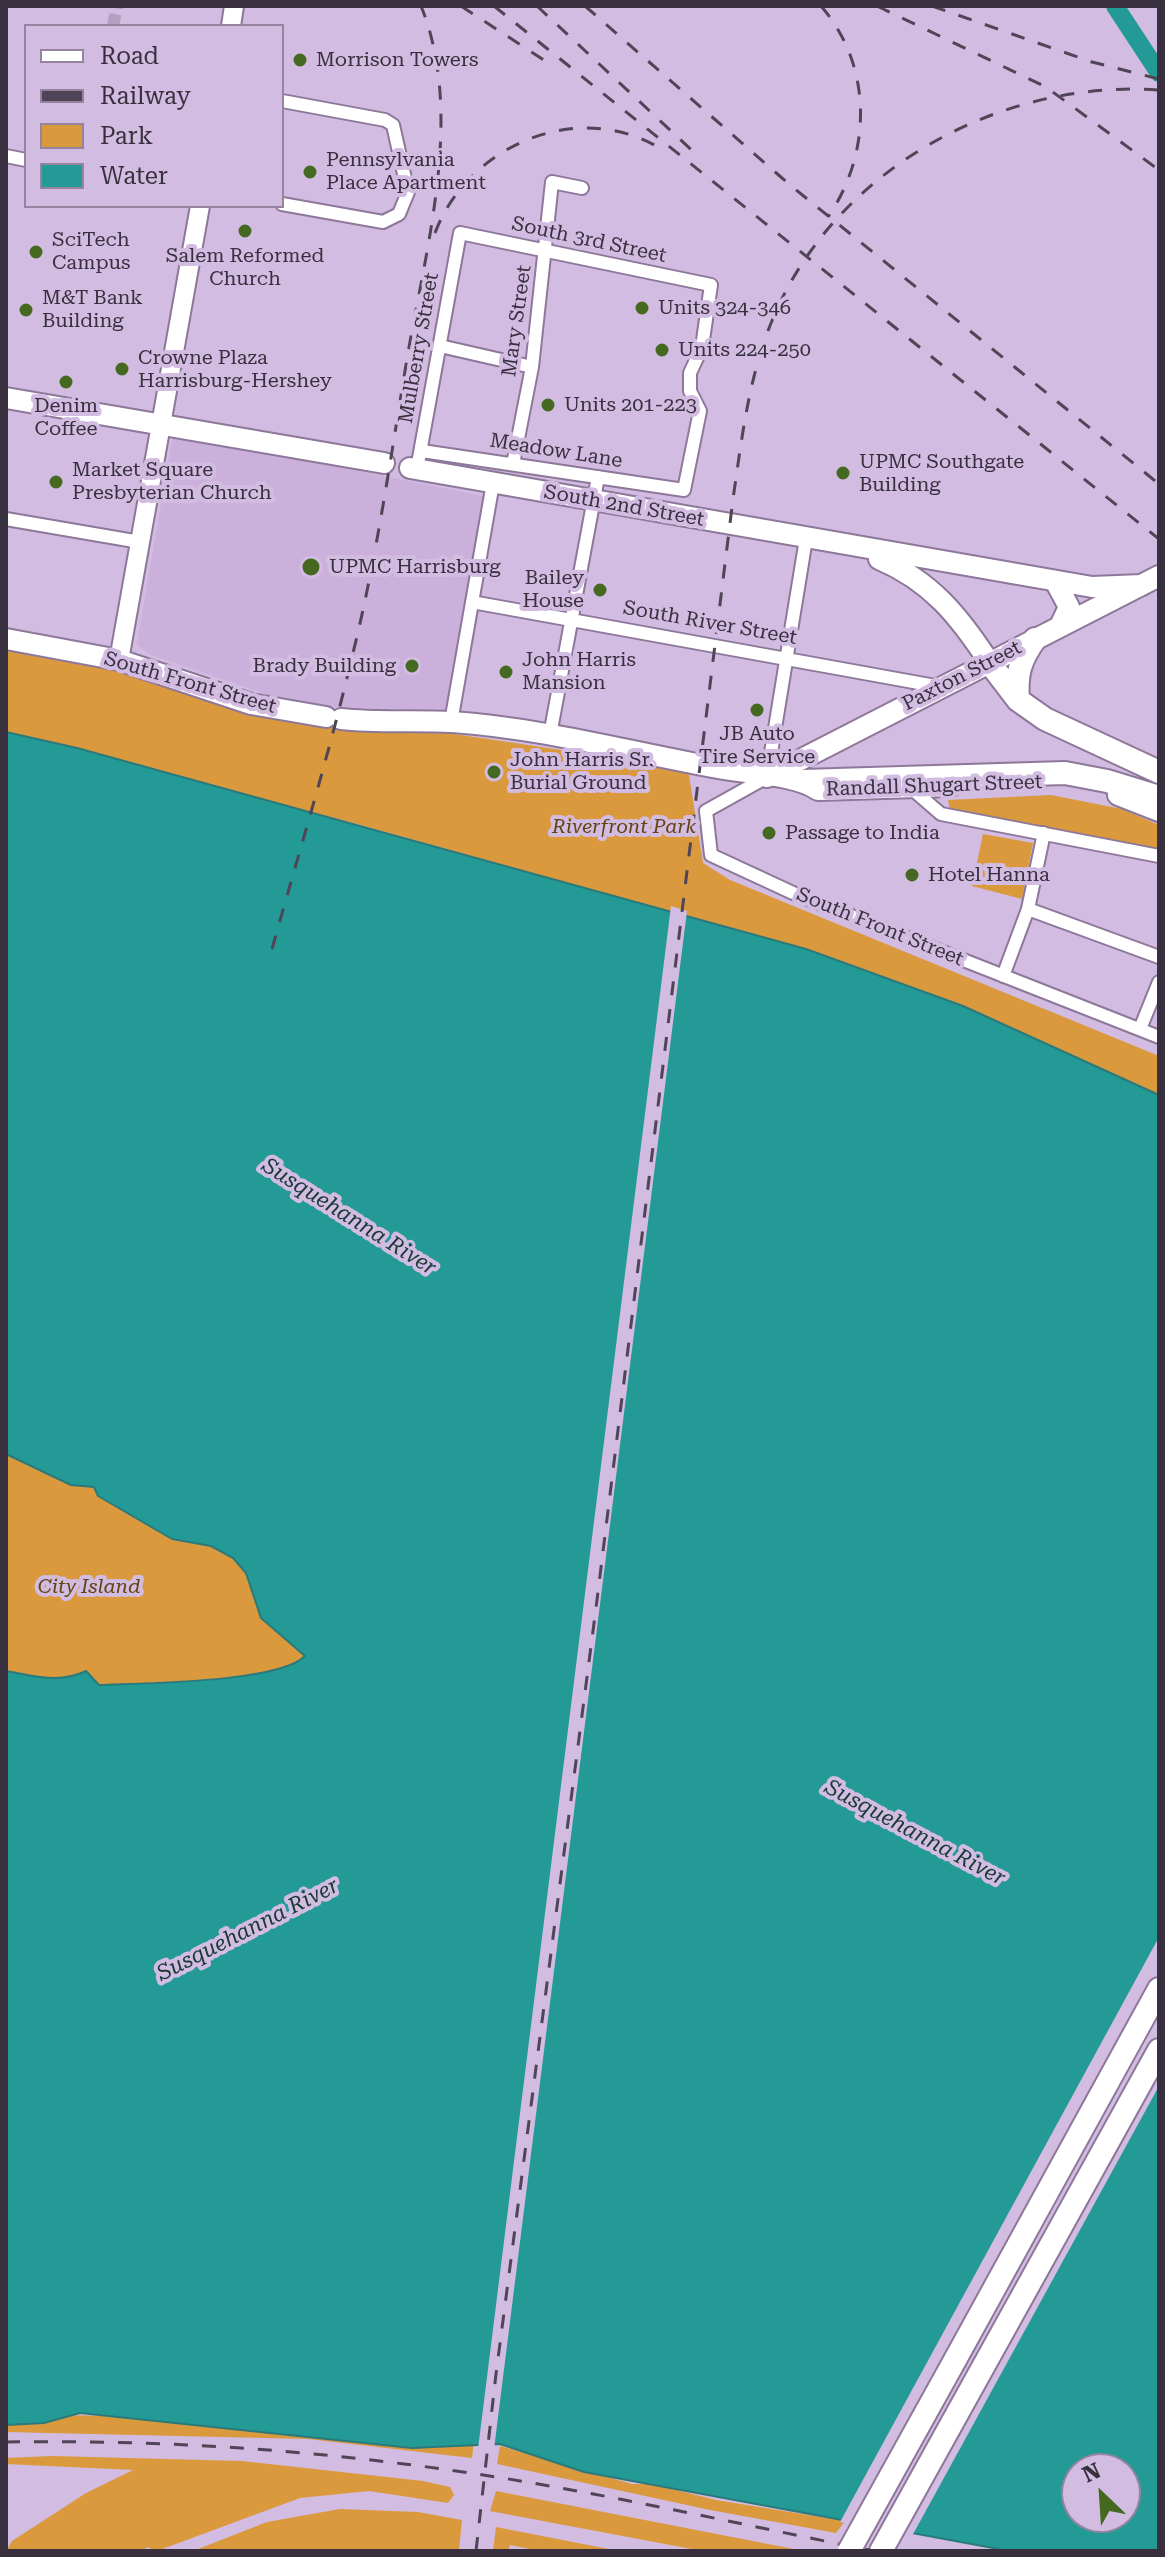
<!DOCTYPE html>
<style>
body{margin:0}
#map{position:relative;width:1165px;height:2557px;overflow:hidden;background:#d2bce1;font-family:"Roboto Serif",serif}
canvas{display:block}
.frame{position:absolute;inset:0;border:8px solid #38303e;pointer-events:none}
.legend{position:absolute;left:24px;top:24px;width:260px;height:184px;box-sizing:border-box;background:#d2bce1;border:2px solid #9484a0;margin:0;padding:10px 14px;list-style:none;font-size:24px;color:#38303e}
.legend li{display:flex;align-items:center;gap:16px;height:40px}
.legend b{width:40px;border:2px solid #9484a0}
.north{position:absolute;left:1061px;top:2453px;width:80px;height:80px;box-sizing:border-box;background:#d2bce1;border:2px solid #9484a0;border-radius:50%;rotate:335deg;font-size:22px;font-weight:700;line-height:32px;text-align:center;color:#38303e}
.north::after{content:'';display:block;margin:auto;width:28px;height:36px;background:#456921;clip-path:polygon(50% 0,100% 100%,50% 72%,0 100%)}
</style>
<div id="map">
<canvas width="1165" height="2557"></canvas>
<div class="frame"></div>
<ul class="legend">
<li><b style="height:10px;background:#fff"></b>Road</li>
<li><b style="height:10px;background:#4f4556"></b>Railway</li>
<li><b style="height:22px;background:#db993d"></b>Park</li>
<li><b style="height:22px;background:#249a97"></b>Water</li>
</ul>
<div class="north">N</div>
</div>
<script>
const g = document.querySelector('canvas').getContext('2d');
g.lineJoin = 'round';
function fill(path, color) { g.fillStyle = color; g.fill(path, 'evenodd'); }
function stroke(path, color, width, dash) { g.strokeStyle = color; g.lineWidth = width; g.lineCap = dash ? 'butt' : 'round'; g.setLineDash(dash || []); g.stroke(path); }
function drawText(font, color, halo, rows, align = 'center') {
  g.font = font + ' "Roboto Serif",serif'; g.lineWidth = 8; g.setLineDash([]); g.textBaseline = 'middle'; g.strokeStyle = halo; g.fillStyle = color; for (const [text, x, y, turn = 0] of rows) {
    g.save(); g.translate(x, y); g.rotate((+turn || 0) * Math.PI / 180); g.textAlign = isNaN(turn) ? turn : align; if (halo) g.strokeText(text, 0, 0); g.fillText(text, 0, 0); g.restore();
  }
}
fill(new Path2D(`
 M173 434 483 496 447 710 325 707 274 697 148 654 137 644Z`), '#cab0db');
fill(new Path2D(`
 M6 650 118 671 243 710 315 725 357 730 448 733 688 769 703 863 730 880 1159 1056V1096L963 1006 822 954 357 824 6 732Z
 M1051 795 1122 809 1159 825V852L950 810 948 800Z
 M983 834 1033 843 1022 899 972 886Z
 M6 1454 71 1485 94 1487 98 1496 172 1539 211 1546 233 1558 246 1573 261 1618 305 1656C277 1683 141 1683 99 1685L86 1671C59 1684 34 1676 6 1671Z
 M55 2415 175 2417 474 2441 472 2458 308 2439 6 2432V2423H46Z
 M500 2446 632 2484H652L716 2500 845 2521 836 2533 710 2510 497 2464Z
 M52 2456 242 2461 423 2481 450 2487 454 2495 448 2503 369 2491 300 2498 157 2551 147 2547 144 2551H6L12 2541 86 2493 133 2470 6 2464V2458Z
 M496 2491 804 2551H702L490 2511Z
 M340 2509 418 2512 462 2520 459 2551H193L267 2522Z
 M496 2527 619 2551H540L510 2545 508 2551H493Z`), '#db993d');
const water = new Path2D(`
 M6 732 77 748 806 949 963 1006 1159 1095V2551H1009L584 2472 500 2444 412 2448 80 2413 44 2423 6 2425V1671C34 1676 59 1684 86 1671L99 1685C140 1683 279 1683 305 1656L261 1618 246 1573 233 1558 211 1546 172 1539 98 1496 94 1487 71 1485 6 1454ZM1077 2469H1125V2517H1077Z`);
fill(water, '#249a97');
stroke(water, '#2a7a7c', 2);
fill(new Path2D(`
 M671 906 687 911 494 2449H478Z
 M1159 1937V2086L912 2536 840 2522Z`), '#d2bce1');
stroke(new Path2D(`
 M1115 6 1159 73`), '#249a97', 18);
stroke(new Path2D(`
 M113 26 117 6`), '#b3a0c0', 12, [12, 6]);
const street = new Path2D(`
 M282 101 385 120 393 125 408 192 399 214 383 222 282 204
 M6 156 26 160
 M440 346 532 367
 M513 464 532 367 552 182 582 188
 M417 469 460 233 711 285 702 347 690 373V391L700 411 684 490 422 451
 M6 519 140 542
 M806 539 767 777 706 811 711 855 793 893 1159 1037
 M472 602 941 687
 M451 722 493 483
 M550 735 598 477
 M912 789 941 814 1159 856
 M1028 909 1159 957
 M1003 976 1028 909 1044 833
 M1140 1029 1159 982`);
const secondary = new Path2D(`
 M231 26 234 6
 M119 660 200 206`);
const primary = new Path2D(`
 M6 398 384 463
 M410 468 1092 587 1142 585
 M879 559C931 581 959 616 989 662
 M1055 581 1069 607 1060 626
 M6 639 119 660 251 704 326 717
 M341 719C378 723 415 720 452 722 541 728 630 752 718 768 748 774 795 774 818 790L951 786
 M767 777 1159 576
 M1118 795 1159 811`);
const highway = new Path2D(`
 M989 662 1018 700 1045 719 1159 772
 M1018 700C1016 674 1020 660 1035 639
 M804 781 1065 773 1107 781 1159 797
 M955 2360 1159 1989
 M881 2551 1159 2050`);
stroke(street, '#8d789a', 16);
stroke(secondary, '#8d789a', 22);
stroke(primary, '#8d789a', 24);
stroke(highway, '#8d789a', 26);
stroke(street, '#fff', 12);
stroke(secondary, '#fff', 18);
stroke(primary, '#fff', 20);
stroke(highway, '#fff', 22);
stroke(new Path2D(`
 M461 6 553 66
 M494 6 1159 539
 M537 6 699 157
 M585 6 790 185 1159 484
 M821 6C873 66 872 153 828 217
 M877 6 1046 87 1159 170
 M932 6 1092 62 1159 79
 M435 233C467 147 575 99 658 147
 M272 949C299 852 329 755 352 657 377 557 391 454 408 353 427 244 464 112 421 6
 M6 2442C139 2440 272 2447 404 2464 562 2483 718 2520 874 2551
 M476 2551 496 2374 596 1608 733 499C742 437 749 374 774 316 837 168 1002 79 1159 90`), '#4f4556', 3, [14, 14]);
const highwayBridge = new Path2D(`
 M849 2551 955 2360`);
stroke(highwayBridge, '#8d789a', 26, []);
stroke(highwayBridge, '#fff', 22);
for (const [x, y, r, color] of [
 [300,60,8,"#456921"],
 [310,172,8,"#456921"],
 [245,231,8,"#456921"],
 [36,252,8,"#456921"],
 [642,308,8,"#456921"],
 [26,310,8,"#456921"],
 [662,350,8,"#456921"],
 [122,369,8,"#456921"],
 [66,382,8,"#456921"],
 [548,405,8,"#456921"],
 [843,473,8,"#456921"],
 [56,482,8,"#456921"],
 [311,567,10,"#456921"],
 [600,590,8,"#456921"],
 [412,666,8,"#456921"],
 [506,672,8,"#456921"],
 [757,710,8,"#456921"],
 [494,772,8,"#456921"],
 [769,833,8,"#456921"],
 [912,875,8,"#456921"]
]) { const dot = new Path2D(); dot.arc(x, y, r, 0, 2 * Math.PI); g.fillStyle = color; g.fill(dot); stroke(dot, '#d2bce1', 3); }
drawText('20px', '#38303e', '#d2bce1', [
 ["Morrison Towers",316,60],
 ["Pennsylvania",326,160],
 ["Place Apartment",326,183],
 ["SciTech",52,240],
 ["Campus",52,263],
 ["Salem Reformed",245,256,"center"],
 ["Church",245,279,"center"],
 ["M&T Bank",42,298],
 ["Building",42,321],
 ["Units 324-346",658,308],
 ["Units 224-250",678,350],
 ["Crowne Plaza",138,358],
 ["Harrisburg-Hershey",138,381],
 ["Units 201-223",564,405],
 ["Denim",66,406,"center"],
 ["Coffee",66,429,"center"],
 ["UPMC Southgate",859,462],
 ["Building",859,485],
 ["Market Square",72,470],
 ["Presbyterian Church",72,493],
 ["UPMC Harrisburg",329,567],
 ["Bailey",584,578,"right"],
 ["House",584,601,"right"],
 ["John Harris",522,660],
 ["Mansion",522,683],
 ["Brady Building",396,666,"right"],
 ["JB Auto",757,734,"center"],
 ["Tire Service",757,757,"center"],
 ["John Harris Sr.",510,760],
 ["Burial Ground",510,783],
 ["Passage to India",785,833],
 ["Hotel Hanna",928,875]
], 'left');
drawText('20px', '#38303e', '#d2bce1', [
 ["South 3rd Street",589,240,12],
 ["Mary Street",517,321,-82],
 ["Mulberry Street",419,348,-80],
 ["Meadow Lane",556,451,9],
 ["South 2nd Street",624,506,10],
 ["South River Street",710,623,10],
 ["Paxton Street",962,676,-27],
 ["South Front Street",190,683,16],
 ["Randall Shugart Street",934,786,-2],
 ["South Front Street",880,927,22]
]);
drawText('italic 20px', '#644210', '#d2bce1', [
 ["Riverfront Park",624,827],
 ["City Island",89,1587]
]);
drawText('italic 22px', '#193a38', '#d2bce1', [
 ["Susquehanna River",349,1217,32],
 ["Susquehanna River",915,1833,28],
 ["Susquehanna River",248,1930,-27]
]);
</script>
